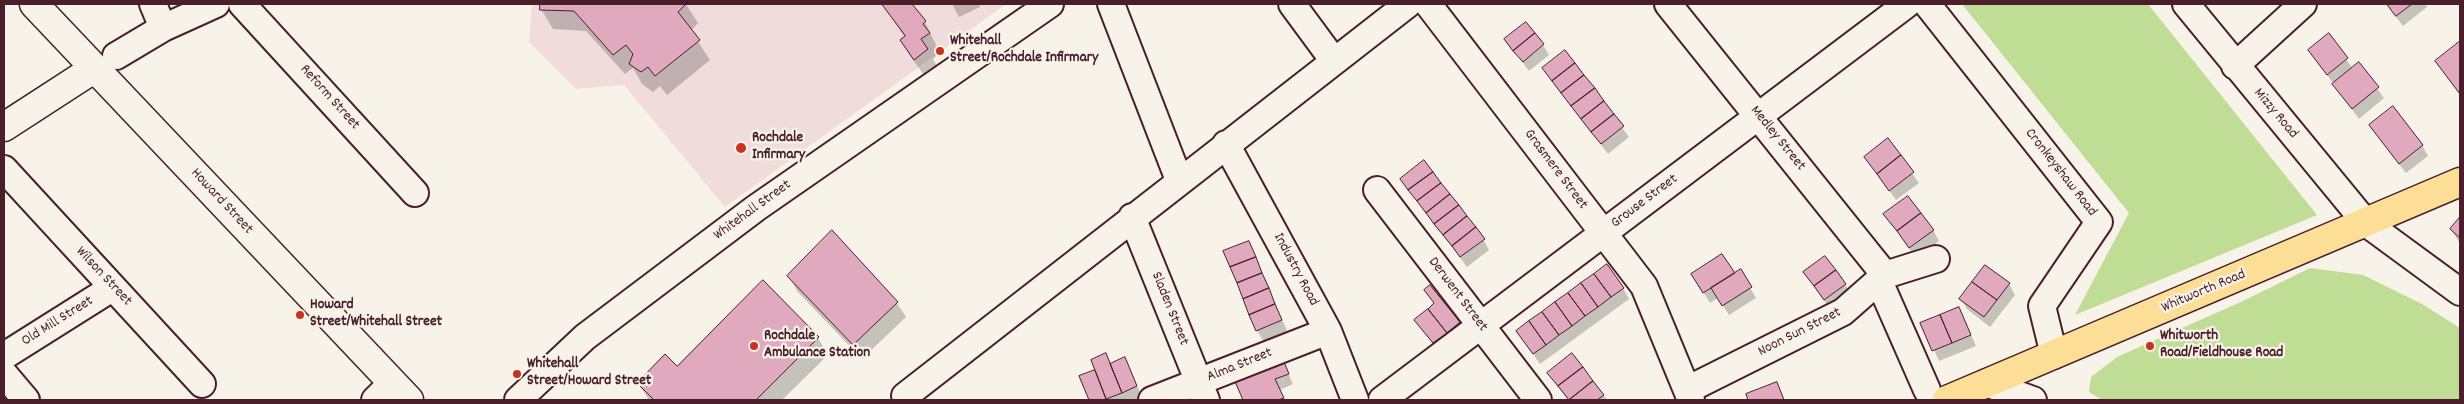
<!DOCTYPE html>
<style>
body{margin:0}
#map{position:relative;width:2464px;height:404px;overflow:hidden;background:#f7f3e8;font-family:Dekko,sans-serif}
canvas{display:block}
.frame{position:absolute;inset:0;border:5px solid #4a1f2b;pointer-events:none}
</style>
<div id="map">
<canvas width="2464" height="404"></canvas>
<div class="frame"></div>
</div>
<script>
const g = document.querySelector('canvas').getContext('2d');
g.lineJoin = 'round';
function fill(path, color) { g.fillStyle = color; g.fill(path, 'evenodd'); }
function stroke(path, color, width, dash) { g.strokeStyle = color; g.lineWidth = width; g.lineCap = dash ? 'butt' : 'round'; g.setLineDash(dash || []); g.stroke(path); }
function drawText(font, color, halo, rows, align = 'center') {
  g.font = font + ' Dekko,sans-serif'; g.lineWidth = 4.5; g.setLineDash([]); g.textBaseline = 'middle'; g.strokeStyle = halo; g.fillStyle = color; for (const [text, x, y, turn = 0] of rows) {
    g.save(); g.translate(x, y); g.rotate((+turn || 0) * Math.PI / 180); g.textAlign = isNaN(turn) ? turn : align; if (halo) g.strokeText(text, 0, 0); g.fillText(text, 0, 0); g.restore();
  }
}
fill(new Path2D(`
 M532 4H1006L725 207 624 85 576 89 529 42Z`), '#f0dddb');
fill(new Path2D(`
 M1962 4H2148L2317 215 2075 315 2129 213Z
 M2310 268 2363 275 2422 304 2460 328V400H2102L2089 392 2091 377 2117 357 2243 301Z`), '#c0dd95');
fill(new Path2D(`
 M541 4H686L698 23 691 31 710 60 667 95 660 86 653 92 642 84 633 68 625 74 586 31 553 29 541 9Z
 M883 4H906L925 22 940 53 933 59 939 70 927 79 913 60 901 40 905 38Z
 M952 4H979L980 7 959 17Z
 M2386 4H2426L2427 7 2403 26Z
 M2329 35 2353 69 2359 64 2384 98 2359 119 2309 50Z
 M1506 40 1543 45 1549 55 1529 71Z
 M2459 44 2460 45V95L2436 61Z
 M1565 52 1629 137 1608 154 1543 68Z
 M2370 126 2422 145 2428 156 2406 173Z
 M1888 140 1919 183 1896 200 1865 157Z
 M1401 179 1483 239 1489 250 1467 267Z
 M1885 214 1933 230 1939 241 1916 258Z
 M2460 219V244L2451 229Z
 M1249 242 1287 331 1263 341 1257 330Z
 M1804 273 1845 284 1851 295 1831 310Z
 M1734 275 1750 288 1756 298 1729 315 1718 298 1710 303 1699 285Z
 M789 276 897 303 906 317 862 359 797 291Z
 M2009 284 2015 295 1990 327 1967 309 1961 299Z
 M1623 288 1629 299 1540 364 1524 341Z
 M1425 290 1459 323 1465 333 1440 353 1416 320 1435 305Z
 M1959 308 1976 346 1939 361 1922 324Z
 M818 338 828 355 782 400H649L638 383 677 367Z
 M1572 355 1607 400H1568L1555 383 1549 373Z
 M1125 359 1142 397 1135 400H1091L1081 377Z
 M1281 359 1293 384 1280 390 1285 400H1244L1235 378Z
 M1776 384 1785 400H1750L1748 394Z`), '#0003');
const building = new Path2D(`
 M540 4H686L678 12 700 40 655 76 648 67 641 72 629 64 633 54 626 45 613 55 574 11 540 10Z
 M882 4H912L926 21 923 24 930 33 921 39 928 49 914 60 900 40 905 36Z
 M2387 4H2412L2396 16Z
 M1526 22 1535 33 1513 51 1504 39Z
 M1535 33 1544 44 1523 62 1513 51Z
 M2329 33 2348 58 2327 75 2308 50Z
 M2459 42 2460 43V94L2435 61Z
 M1565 50 1575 63 1552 81 1542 68Z
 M2359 62 2379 87 2352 109 2332 84Z
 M1575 63 1584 75 1561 93 1552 81Z
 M1584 75 1595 88 1571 106 1561 93Z
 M1595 88 1604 101 1581 119 1571 106Z
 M1604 101 1614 114 1591 132 1581 119Z
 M2393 106 2423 145 2399 164 2369 125Z
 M1614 114 1624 126 1601 144 1591 132Z
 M1888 138 1901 155 1877 174 1864 157Z
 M1901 155 1914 172 1889 191 1877 174Z
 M1424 160 1433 172 1408 190 1400 179Z
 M1433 172 1441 183 1417 201 1408 190Z
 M1441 183 1450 194 1426 213 1417 201Z
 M1450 194 1459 205 1434 224 1426 213Z
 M1908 196 1921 213 1897 231 1883 214Z
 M1459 205 1467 216 1443 235 1434 224Z
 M1921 213 1934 230 1909 248 1897 231Z
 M1467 216 1476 227 1452 246 1443 235Z
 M2460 217V238L2450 229Z
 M1476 227 1485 239 1460 257 1452 246Z
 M832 230 898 302 853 345 787 276Z
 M1249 241 1256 257 1230 267 1223 251Z
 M1722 254 1735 273 1703 293 1691 274Z
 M1825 256 1836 270 1814 286 1803 272Z
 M1256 257 1262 273 1237 283 1230 267Z
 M1607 264 1624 288 1611 297 1594 274Z
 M1985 265 2010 283 1997 300 1972 282Z
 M1741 269 1752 287 1722 306 1711 288Z
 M1836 270 1846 284 1824 300 1814 286Z
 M1262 273 1269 288 1243 299 1237 283Z
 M1594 274 1611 297 1598 307 1581 283Z
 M763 280 819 337 756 400H654L637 383 665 354 677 366Z
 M1972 282 1997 300 1984 317 1959 299Z
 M1581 283 1598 307 1585 316 1568 293Z
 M1430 285 1460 322 1447 333 1428 309 1434 303 1424 290Z
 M1269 288 1275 304 1249 315 1243 299Z
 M1568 293 1585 316 1572 326 1555 302Z
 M1555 302 1572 326 1559 335 1542 312Z
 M1275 304 1282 320 1256 331 1249 315Z
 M1959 307 1971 335 1952 343 1940 315Z
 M1428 309 1447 333 1433 343 1414 320Z
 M1542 312 1559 335 1546 345 1529 321Z
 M1940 315 1952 343 1932 351 1920 323Z
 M1529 321 1546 345 1533 354 1516 331Z
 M1106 353 1122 393 1106 399 1091 360Z
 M1572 353 1583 367 1558 386 1547 373Z
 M1125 357 1137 386 1122 393 1110 364Z
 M1282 357 1289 374 1275 379 1284 398 1278 400H1243L1233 377Z
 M1583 367 1593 381 1569 400 1558 386Z
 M1095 370 1106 399 1103 400H1089L1079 376Z
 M1593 381 1604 395 1597 400H1569Z
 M1777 382 1784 400H1748L1746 394Z`);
fill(building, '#e0a9bd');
stroke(building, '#4a1f2b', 1);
const street = new Path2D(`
 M153 4 163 28
 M242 4 415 193
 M1111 4 1179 180
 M1292 4 1334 61
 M1428 4 1644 286 1691 400
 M1668 4 1885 275
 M1927 4 2099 222 2042 306 2054 355
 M2186 4 2366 223 2460 292
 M116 56 163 28 216 4
 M2235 66 2303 4
 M1226 144 1328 331 1355 400
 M4 169 202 384
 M1377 190 1538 400
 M1132 217 1206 400
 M1879 281 1927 390
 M4 356 112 288
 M4 374 26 400
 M1986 383 2033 400
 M1687 390 1843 312 1885 275 1936 259
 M375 400 392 383
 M518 400 585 337 756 208 1050 4
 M908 400 905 396 1408 4
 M1152 400 1328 331
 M1382 400 1907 4`);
const secondary = new Path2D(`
 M34 4 409 400
 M4 127 95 68`);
const primary = new Path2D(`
 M1947 400 2460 182`);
stroke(street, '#4a1f2b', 30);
stroke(secondary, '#4a1f2b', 31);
stroke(primary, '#4a1f2b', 31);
stroke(street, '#f7f3e8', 26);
stroke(secondary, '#f7f3e8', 28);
stroke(primary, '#fcde96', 28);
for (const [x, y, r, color] of [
 [940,51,5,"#c8321e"],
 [741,148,6,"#c8321e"],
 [300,315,5,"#c8321e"],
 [754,346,5,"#c8321e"],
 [2150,346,5,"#c8321e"],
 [517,374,5,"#c8321e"]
]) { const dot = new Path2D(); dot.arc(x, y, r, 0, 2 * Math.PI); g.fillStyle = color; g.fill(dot); stroke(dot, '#f7f3e8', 2); }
drawText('bold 15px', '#4a1f2b', '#f7f3e8', [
 ["Whitehall",950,42],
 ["Street/Rochdale Infirmary",950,59],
 ["Rochdale",752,139],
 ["Infirmary",752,156],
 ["Howard",310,306],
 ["Street/Whitehall Street",310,323],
 ["Rochdale",764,337],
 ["Ambulance Station",764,354],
 ["Whitworth",2160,337],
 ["Road/Fieldhouse Road",2160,354],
 ["Whitehall",527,365],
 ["Street/Howard Street",527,382]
], 'left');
drawText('15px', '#4a1f2b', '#f7f3e8', [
 ["Reform Street",329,98,48],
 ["Mizzy Road",2275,114,50],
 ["Medley Street",1777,139,51],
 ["Grasmere Street",1555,170,53],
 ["Cronkeyshaw Road",2060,173,52],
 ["Howard Street",221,202,47],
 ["Grouse Street",1645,202,-37],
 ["Whitehall Street",753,211,-36],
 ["Industry Road",1295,270,62],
 ["Wilson Street",103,277,47],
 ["Whitworth Road",2204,292,-23],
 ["Derwent Street",1457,295,53],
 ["Sladen Street",1169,309,68],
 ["Old Mill Street",58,322,-32],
 ["Noon Sun Street",1800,333,-27],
 ["Alma Street",1240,366,-22]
]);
</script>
